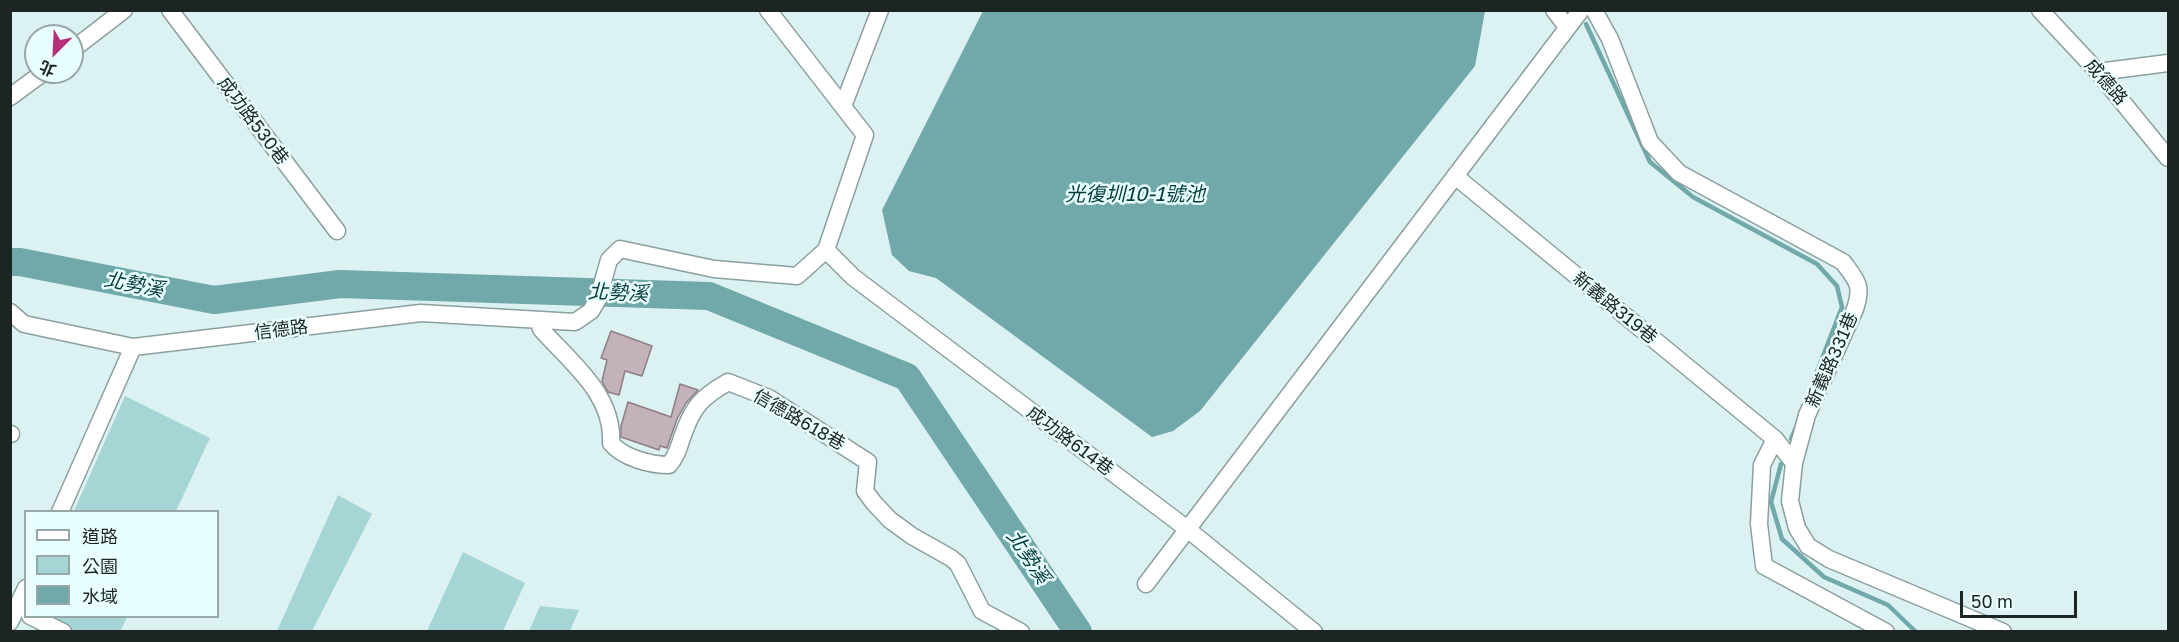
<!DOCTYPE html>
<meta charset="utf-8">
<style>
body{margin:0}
#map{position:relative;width:2179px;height:642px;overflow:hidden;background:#dcf1f1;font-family:"Golos Text","Noto Sans TC",sans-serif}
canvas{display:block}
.frame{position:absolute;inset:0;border:12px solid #1d2424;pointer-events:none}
.legend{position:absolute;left:24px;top:510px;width:195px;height:108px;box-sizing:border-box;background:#e9fefe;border:2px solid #97a7a7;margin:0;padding:8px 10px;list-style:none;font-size:18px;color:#1d2424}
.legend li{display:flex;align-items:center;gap:12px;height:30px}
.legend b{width:30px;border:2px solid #97a7a7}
.north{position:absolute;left:24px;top:24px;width:60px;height:60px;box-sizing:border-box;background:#e9fefe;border:2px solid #97a7a7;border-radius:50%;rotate:204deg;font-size:16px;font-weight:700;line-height:24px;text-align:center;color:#1d2424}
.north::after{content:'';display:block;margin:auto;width:21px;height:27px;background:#b4317a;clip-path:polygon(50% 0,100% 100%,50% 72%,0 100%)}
.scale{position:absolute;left:1960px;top:591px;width:117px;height:27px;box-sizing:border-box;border:3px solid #1d2424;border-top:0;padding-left:8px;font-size:18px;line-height:21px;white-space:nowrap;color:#1d2424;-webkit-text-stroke:4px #e9fefe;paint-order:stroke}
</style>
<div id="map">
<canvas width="2179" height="642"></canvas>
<div class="frame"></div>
<ul class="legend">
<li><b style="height:8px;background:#fff"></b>道路</li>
<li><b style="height:16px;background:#a5d5d5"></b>公園</li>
<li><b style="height:16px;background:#71a8a9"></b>水域</li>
</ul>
<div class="north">北</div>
<div class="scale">50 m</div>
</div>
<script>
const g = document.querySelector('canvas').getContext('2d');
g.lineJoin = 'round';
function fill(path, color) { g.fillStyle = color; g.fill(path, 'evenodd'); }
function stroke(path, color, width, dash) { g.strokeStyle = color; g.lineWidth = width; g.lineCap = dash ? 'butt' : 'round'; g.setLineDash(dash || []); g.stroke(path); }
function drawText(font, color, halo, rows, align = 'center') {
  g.font = font + ' "Golos Text","Noto Sans TC",sans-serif'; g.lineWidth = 5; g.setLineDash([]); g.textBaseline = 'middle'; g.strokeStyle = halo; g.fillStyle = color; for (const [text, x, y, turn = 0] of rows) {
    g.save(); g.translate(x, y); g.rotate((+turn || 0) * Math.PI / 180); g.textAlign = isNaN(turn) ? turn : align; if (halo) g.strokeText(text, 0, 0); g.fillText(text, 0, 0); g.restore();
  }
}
fill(new Path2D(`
 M125 396 210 438 176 511H74Z
 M338 495 372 514 312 631H277Z
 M463 552 525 583 503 631H427Z
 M540 606 579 610 570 631H529Z
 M40 617H127L120 632 62 631Z`), '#a5d5d5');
fill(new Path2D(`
 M983 11V10L1485 11 1475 66 1200 411 1173 431 1152 437 936 278 909 271 892 255 882 210Z`), '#71a8a9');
stroke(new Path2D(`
 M1586 24 1650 162 1693 197 1817 264 1837 286 1842 307 1813 382
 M1791 439 1796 427
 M1781 464 1771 502 1782 539 1824 577 1888 605 1916 632`), '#71a8a9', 4.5);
stroke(new Path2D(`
 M10 262H20L214 300 340 284 709 296 907 377 1078 632`), '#71a8a9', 28);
const building = new Path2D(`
 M611 331 652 346 642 376 625 371 619 395 608 392 602 381 607 360 601 358Z
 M680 384 698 390 686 403 677 419 667 448 660 446 659 450 621 437V426L628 402 671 417Z`);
fill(building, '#c3b2b9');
stroke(building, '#8e7e85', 1.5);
const minor = new Path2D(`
 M170 10 337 231
 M1554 10 1567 27
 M1594 10 1610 39 1650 142 1679 173 1843 262C1857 281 1863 285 1855 309L1807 415 1794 463 1790 501 1797 528 1808 546 1829 559 2003 632
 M2040 10 2098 72 2168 158
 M72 50 124 10
 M2098 72 2168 63
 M10 97 44 72
 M843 106 880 10
 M1455 176 1775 439
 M826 250 853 277 1186 528 1314 632
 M10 312 24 324 133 347 421 313 575 322 591 311 598 299 609 260 620 249 714 269 797 276 826 250 865 135 768 10
 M539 321 541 329C570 362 614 394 611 443 623 458 651 465 669 465 677 456 679 446 683 435 693 406 702 397 728 382L769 398 868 462 865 491 874 503 890 520 912 536 951 558 958 564 982 611 1021 632
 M10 434H11
 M1794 463 1775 439 1762 465 1759 524 1764 566 1886 632
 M60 512 133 347
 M1146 584 1581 10
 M30 616 63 632
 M10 622 26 588`);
stroke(minor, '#8c9f9f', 19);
stroke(minor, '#fff', 16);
drawText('18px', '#1d2424', '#e9fefe', [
 ["成德路",2106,82,49],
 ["成功路530巷",253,121,53],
 ["新義路319巷",1615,308,39],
 ["信德路",281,330,-7],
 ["新義路331巷",1832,360,-66],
 ["信德路618巷",799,420,30],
 ["成功路614巷",1070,441,37]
]);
drawText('italic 20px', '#033b3c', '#e9fefe', [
 ["光復圳10-1號池",1135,195],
 ["北勢溪",134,285,11],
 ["北勢溪",618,293,2],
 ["北勢溪",1028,557,56]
]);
</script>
